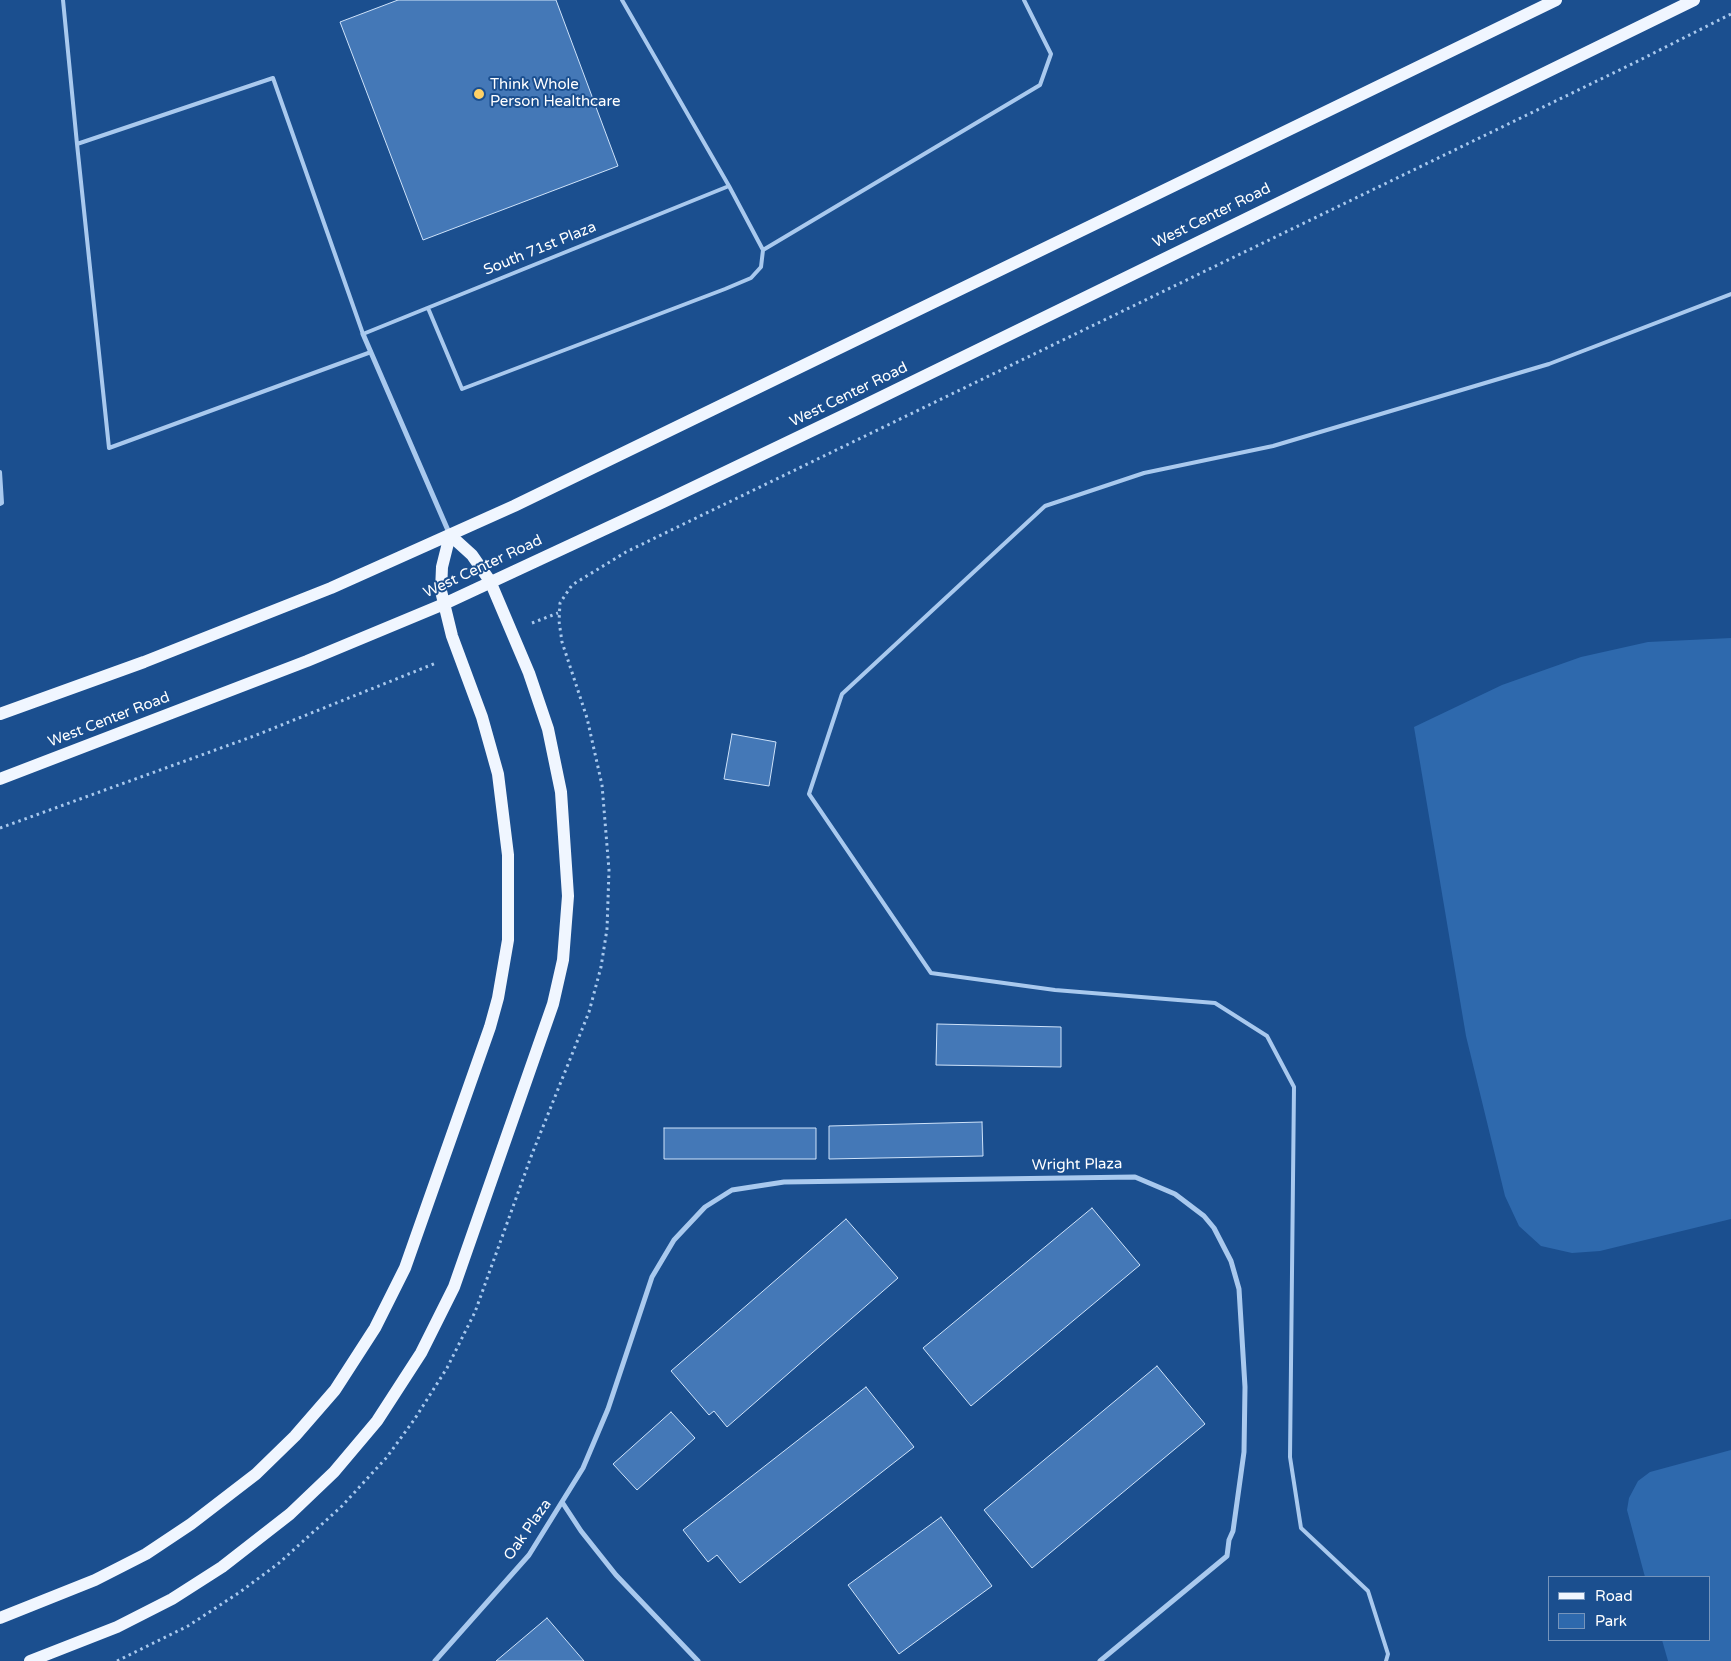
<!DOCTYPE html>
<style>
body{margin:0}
#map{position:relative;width:1731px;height:1661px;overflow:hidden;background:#1b4f8f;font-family:"Varela Round",sans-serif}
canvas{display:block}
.legend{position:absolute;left:1548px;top:1576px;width:162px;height:65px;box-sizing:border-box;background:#1b4f8f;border:1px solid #7695bc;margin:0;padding:6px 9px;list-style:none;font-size:15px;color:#fff}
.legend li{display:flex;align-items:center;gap:10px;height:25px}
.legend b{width:25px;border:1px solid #7695bc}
</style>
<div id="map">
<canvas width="1731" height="1661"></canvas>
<ul class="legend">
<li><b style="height:6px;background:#f0f6ff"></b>Road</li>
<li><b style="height:14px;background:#2e69ad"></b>Park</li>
</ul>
</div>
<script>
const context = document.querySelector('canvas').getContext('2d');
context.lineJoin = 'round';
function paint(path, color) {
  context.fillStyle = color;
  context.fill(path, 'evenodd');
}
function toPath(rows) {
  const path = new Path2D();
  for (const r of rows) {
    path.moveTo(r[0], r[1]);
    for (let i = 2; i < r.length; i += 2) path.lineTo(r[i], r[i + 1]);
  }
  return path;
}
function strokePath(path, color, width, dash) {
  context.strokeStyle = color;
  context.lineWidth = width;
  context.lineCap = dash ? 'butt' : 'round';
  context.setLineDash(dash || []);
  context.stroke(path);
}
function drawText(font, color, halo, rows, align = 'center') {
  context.font = font + ' "Varela Round",sans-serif';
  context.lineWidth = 4;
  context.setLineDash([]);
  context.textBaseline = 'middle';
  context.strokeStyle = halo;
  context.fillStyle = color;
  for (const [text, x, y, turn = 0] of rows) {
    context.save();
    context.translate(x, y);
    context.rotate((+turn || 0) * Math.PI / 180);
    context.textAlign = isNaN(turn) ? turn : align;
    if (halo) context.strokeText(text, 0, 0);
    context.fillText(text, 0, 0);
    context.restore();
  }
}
paint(toPath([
 [1731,638,1731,1219,1600,1251,1572,1253,1541,1246,1519,1226,1505,1196,1466,1036,1414,727,1502,685,1581,657,1648,642],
 [1731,1450,1731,1661,1668,1661,1662,1640,1710,1640,1710,1577,1645,1577,1627,1510,1629,1498,1638,1481,1650,1472]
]), '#2e69ad');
const building = toPath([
 [398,0,556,0,618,166,423,240,340,22,398,0],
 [732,734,776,742,769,786,724,779,732,734],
 [937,1024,1061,1027,1061,1067,936,1065,937,1024],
 [982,1122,983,1156,829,1159,829,1126,982,1122],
 [664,1128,816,1128,816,1159,664,1159,664,1128],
 [1092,1208,1140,1265,971,1406,923,1348,1092,1208],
 [846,1219,898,1278,727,1427,714,1411,709,1415,671,1371,846,1219],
 [1157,1366,1205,1424,1032,1568,984,1510,1157,1366],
 [866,1387,914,1447,740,1583,717,1555,708,1562,683,1530,866,1387],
 [671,1412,695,1438,637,1490,613,1464,671,1412],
 [941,1517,992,1586,899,1654,848,1585,941,1517],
 [547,1618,584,1661,496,1661,547,1618]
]);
paint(building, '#4478b7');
strokePath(building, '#cfe3fa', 1);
strokePath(toPath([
 [532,623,558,613],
 [0,828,254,736,436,663],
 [117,1661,188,1626,240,1592,279,1563,342,1506,387,1457,414,1420,447,1368,475,1312,532,1154,589,1012,601,967,607,929,609,870,602,785,587,718,562,642,559,621,560,603,572,585,626,552,1634,63,1731,14]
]), '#a9c9ee', 3, [2.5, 4]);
strokePath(toPath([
 [63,0,77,144],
 [763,250,1040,85,1051,54,1024,0],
 [428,308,462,389,725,289,751,278,761,267,763,250,729,186],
 [371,352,109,448,77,144,273,78,363,334,729,186,622,0],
 [0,472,2,503,0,504],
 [1386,1661,1388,1654,1368,1591,1301,1528,1290,1457,1294,1087,1267,1036,1215,1003,1055,990,931,973,809,794,842,694,1045,506,1144,473,1273,446,1549,364,1731,294]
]), '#a9c9ee', 4);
strokePath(toPath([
 [363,334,450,535],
 [562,1502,581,1531,616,1575,698,1661],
 [435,1661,529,1555,583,1468,608,1409,652,1277,674,1240,705,1207,732,1190,784,1182,1135,1177,1175,1194,1204,1216,1214,1228,1231,1261,1239,1289,1245,1387,1244,1452,1233,1531,1229,1540,1227,1556,1100,1661]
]), '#a9c9ee', 5);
strokePath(toPath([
 [0,714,144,662,331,588,514,506,1556,0],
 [0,779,307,661,444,604,663,502,855,410,1694,0],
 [0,1618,95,1580,146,1554,191,1524,256,1474,295,1436,335,1390,375,1328,405,1268,490,1027,498,998,508,940,508,855,498,774,482,717,452,636,441,591,442,567,450,535],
 [30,1661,117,1627,172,1599,222,1567,290,1514,334,1472,377,1421,421,1353,454,1287,553,1004,563,960,568,896,561,792,548,729,529,673,490,581,472,555,450,535]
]), '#f0f6ff', 12);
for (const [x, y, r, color] of [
 [479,94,6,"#ffd166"]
]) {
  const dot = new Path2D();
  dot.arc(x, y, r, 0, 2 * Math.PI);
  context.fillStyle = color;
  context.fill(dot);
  strokePath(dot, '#1b4f8f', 2);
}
drawText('15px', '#fff', '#1b4f8f', [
 ["Think Whole",490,85],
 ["Person Healthcare",490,102]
], 'left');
drawText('15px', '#fff', '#1b4f8f', [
 ["West Center Road",1212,216,-26],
 ["South 71st Plaza",540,249,-22],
 ["West Center Road",849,395,-26],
 ["West Center Road",483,567,-25],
 ["West Center Road",109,720,-21],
 ["Wright Plaza",1077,1165,-1],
 ["Oak Plaza",528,1530,-55]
]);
</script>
